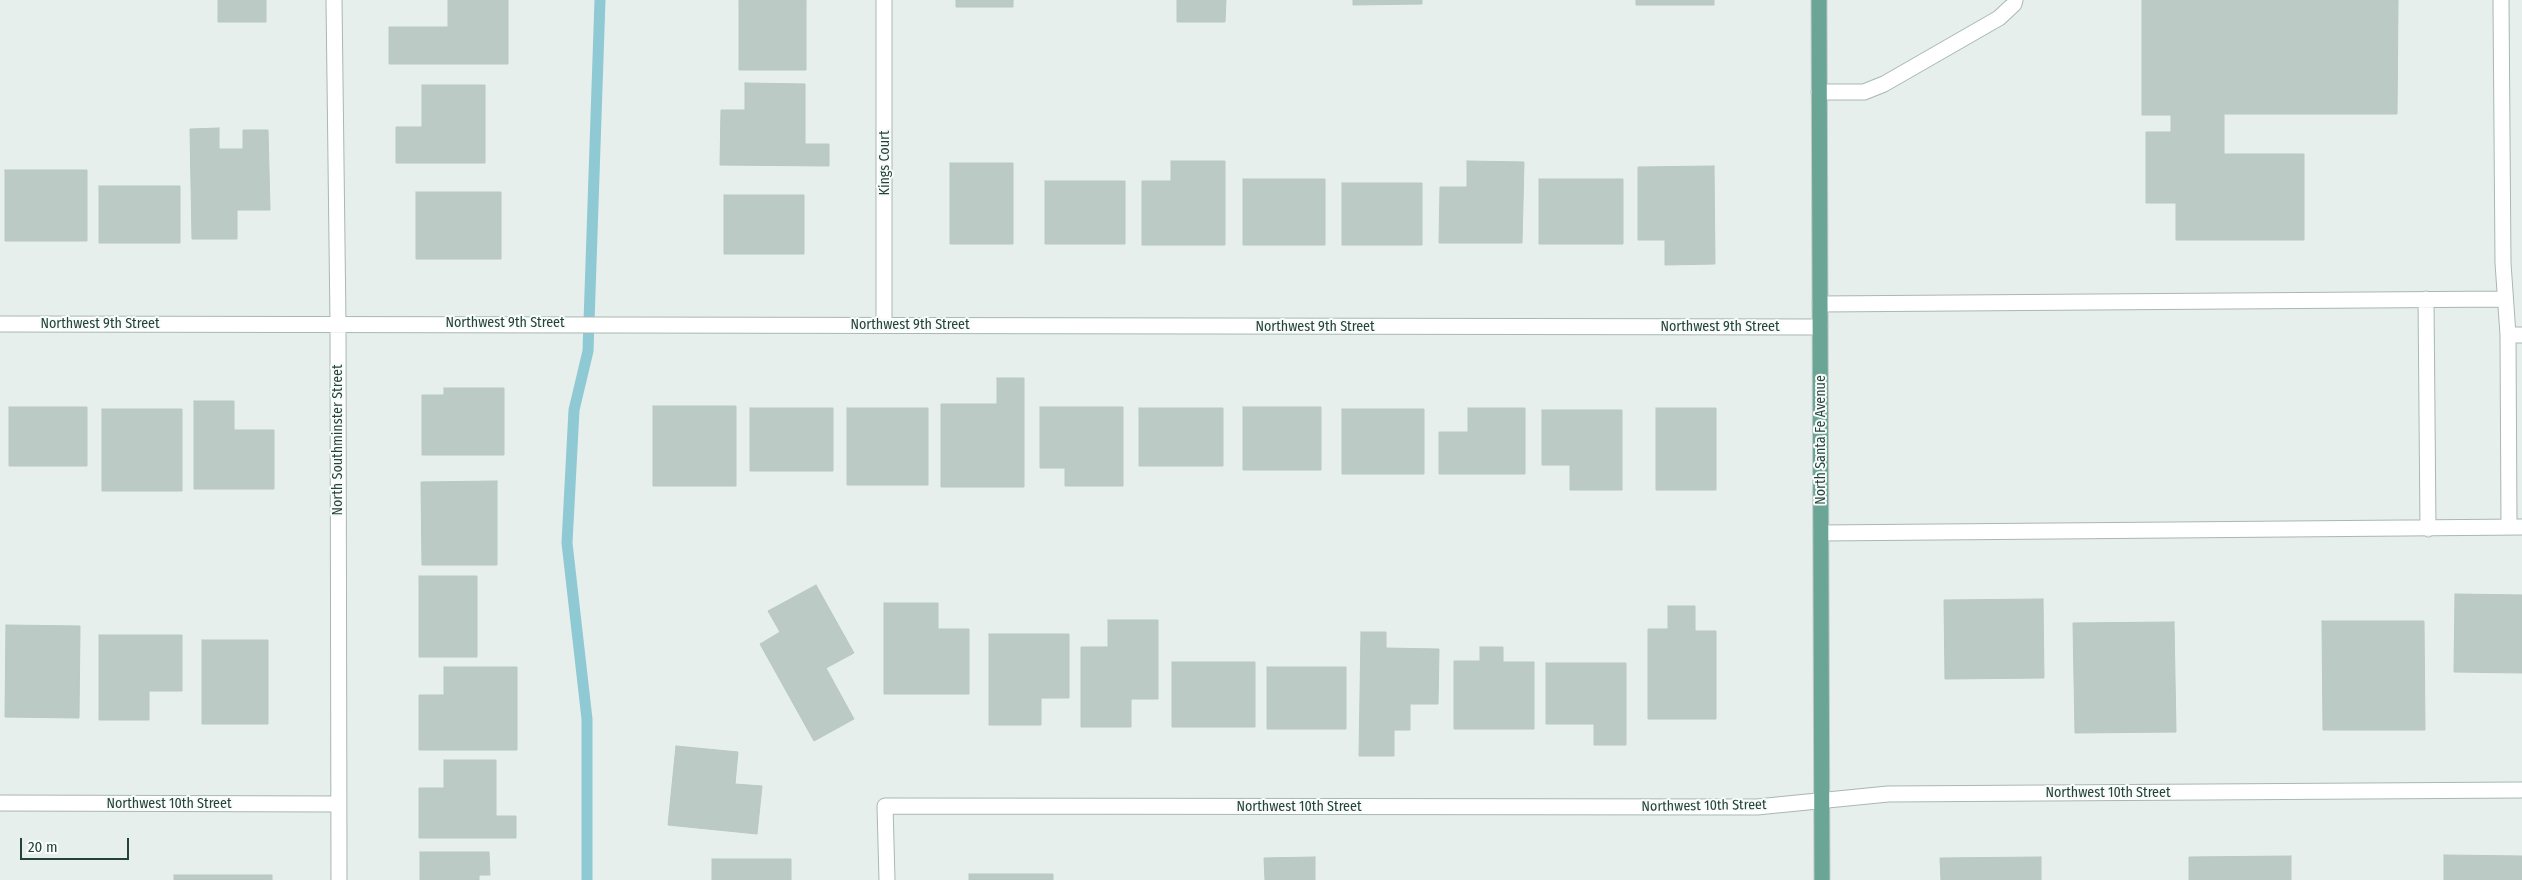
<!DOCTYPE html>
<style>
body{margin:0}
#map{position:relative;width:2522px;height:880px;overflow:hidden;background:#e6efeb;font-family:"Fira Sans Condensed",sans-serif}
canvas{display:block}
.scale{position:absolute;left:20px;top:838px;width:109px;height:22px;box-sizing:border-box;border:2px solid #24423a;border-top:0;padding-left:6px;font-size:15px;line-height:18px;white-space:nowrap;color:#24423a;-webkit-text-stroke:4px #f7fbf9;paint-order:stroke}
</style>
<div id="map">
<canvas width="2522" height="880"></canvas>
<div class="scale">20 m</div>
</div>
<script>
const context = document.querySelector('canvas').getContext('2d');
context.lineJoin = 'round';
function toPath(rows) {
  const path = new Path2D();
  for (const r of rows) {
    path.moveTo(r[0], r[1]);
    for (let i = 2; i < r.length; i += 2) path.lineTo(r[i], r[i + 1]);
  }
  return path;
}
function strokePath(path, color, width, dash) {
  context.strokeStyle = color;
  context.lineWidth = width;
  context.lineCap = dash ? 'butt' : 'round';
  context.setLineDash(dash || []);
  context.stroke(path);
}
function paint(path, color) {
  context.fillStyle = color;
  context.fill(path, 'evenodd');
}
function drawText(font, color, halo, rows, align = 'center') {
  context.font = font + ' "Fira Sans Condensed",sans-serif';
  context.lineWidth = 4;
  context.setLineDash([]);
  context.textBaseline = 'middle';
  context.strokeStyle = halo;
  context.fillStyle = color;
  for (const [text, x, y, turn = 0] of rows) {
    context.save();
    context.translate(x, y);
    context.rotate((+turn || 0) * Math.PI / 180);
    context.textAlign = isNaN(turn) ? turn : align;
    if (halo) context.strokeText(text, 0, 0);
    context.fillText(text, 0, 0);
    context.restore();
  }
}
strokePath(toPath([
 [587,880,587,719,567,543,574,410,588,351,600,0]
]), '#8ec9d4', 11);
const building = toPath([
 [218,0,266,0,266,22,218,22,218,0],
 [448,0,508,0,508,64,389,64,389,27,448,27,448,0],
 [739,0,806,0,806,70,739,70,739,0],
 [956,0,1013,0,1013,7,956,7,956,0],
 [1177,0,1226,0,1225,22,1177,22,1177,0],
 [1353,0,1422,0,1422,4,1353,5,1353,0],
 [1636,0,1714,0,1714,5,1636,5,1636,0],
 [2142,0,2398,0,2397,114,2224,114,2224,154,2304,154,2304,240,2176,240,2176,203,2146,203,2146,132,2171,132,2171,115,2142,115,2142,0],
 [745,83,805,84,805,144,829,144,829,166,720,165,721,110,745,110,745,83],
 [422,85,485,85,485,163,396,163,396,127,422,127,422,85],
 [219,128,219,149,243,149,243,130,268,130,270,210,237,210,237,239,192,239,190,129,219,128],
 [1171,161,1225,161,1225,245,1142,245,1142,181,1171,181,1171,161],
 [1467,161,1524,162,1522,243,1439,243,1440,187,1467,187,1467,161],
 [950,163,1013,163,1013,244,950,244,950,163],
 [1714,166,1715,264,1665,265,1665,240,1638,240,1638,167,1714,166],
 [5,170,87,170,87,241,5,241,5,170],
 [1243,179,1325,179,1325,245,1243,245,1243,179],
 [1539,179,1623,179,1623,244,1539,244,1539,179],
 [1045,181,1125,181,1125,244,1045,244,1045,181],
 [1342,183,1422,183,1422,245,1342,245,1342,183],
 [99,186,180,186,180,243,99,243,99,186],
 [416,192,501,192,501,259,416,259,416,192],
 [724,195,804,195,804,254,724,254,724,195],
 [997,378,1024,378,1024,487,941,487,941,404,997,404,997,378],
 [444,388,504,388,504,455,422,455,422,395,444,395,444,388],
 [194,401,234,401,234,430,274,430,274,489,194,489,194,401],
 [653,406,736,406,736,486,653,486,653,406],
 [9,407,87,407,87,466,9,466,9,407],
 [1040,407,1123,407,1123,486,1065,486,1065,468,1040,468,1040,407],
 [1243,407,1321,407,1321,470,1243,470,1243,407],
 [750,408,833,408,833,471,750,471,750,408],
 [847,408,928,408,928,485,847,485,847,408],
 [1139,408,1223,408,1223,466,1139,466,1139,408],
 [1468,408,1525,408,1525,474,1439,474,1439,432,1468,432,1468,408],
 [1656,408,1716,408,1716,490,1656,490,1656,408],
 [102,409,182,409,182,491,102,491,102,409],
 [1342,409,1424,409,1424,474,1342,474,1342,409],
 [1542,410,1622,410,1622,490,1570,490,1570,465,1542,465,1542,410],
 [497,481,497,565,422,565,421,482,497,481],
 [419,576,477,576,477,657,419,657,419,576],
 [816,585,854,653,826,668,854,719,814,741,760,644,780,632,768,611,816,585],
 [2455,594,2522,595,2522,673,2454,672,2455,594],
 [2043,599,2044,678,1945,679,1944,600,2043,599],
 [884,603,938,603,938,629,969,629,969,694,884,694,884,603],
 [1668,606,1695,606,1695,631,1716,631,1716,719,1648,719,1648,629,1668,629,1668,606],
 [1108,620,1158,620,1158,699,1131,699,1131,727,1081,727,1081,647,1108,647,1108,620],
 [2322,621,2424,621,2425,730,2323,730,2322,621],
 [2174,622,2176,732,2075,733,2073,623,2174,622],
 [6,625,80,626,79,718,5,717,6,625],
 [1361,632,1386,632,1386,648,1439,649,1438,704,1410,704,1410,730,1394,730,1394,756,1359,756,1361,632],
 [989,634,1069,634,1069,698,1041,698,1041,725,989,725,989,634],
 [99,635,182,635,182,691,149,691,149,720,99,720,99,635],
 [202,640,268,640,268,724,202,724,202,640],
 [1480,647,1503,647,1503,662,1534,662,1534,729,1454,729,1454,661,1480,661,1480,647],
 [1172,662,1255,662,1255,727,1172,727,1172,662],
 [1546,663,1626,663,1626,745,1594,745,1594,724,1546,724,1546,663],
 [444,667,517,667,517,750,419,750,419,695,444,695,444,667],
 [1267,667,1346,667,1346,729,1267,729,1267,667],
 [676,746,738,752,735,784,762,786,757,834,668,825,676,746],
 [444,760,496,760,496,816,516,816,516,838,419,838,419,788,444,788,444,760],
 [420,852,489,852,490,875,479,875,479,880,420,880,420,852],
 [2444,855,2522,856,2522,880,2444,880,2444,855],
 [2291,856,2291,880,2189,880,2189,857,2291,856],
 [1315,857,1315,880,1265,880,1264,858,1315,857],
 [2041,857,2041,880,1941,880,1940,858,2041,857],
 [712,859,791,859,791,880,712,880,712,859],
 [969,874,1053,874,1053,880,969,880,969,874],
 [174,875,272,875,272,880,174,880,174,875]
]);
paint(building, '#bbcac4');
strokePath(building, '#b8c9c2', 1);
const minor = toPath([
 [334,0,338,323,339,880],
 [884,0,884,325],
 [2501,0,2503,263,2508,335],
 [1819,92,1864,92,1884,84,1999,18,2014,4,2015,0],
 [2426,299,2428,529],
 [1820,304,2505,299],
 [0,324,1820,327],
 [2509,527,2508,335,2522,335],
 [1821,533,2522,527],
 [0,803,338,804],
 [887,880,885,806,1757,807,1888,794,2522,790]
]);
const major = toPath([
 [1819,0,1822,880]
]);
strokePath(minor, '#a8b8b2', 17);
strokePath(major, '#c2cac8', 17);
strokePath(minor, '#fff', 15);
strokePath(major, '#6aa596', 15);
drawText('14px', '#24423a', '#f7fbf9', [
 ["Kings Court",885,163,-90],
 ["Northwest 9th Street",505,323],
 ["Northwest 9th Street",100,324],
 ["Northwest 9th Street",910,325],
 ["Northwest 9th Street",1315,327],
 ["Northwest 9th Street",1720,327],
 ["North Southminster Street",338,440,-90],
 ["North Santa Fe Avenue",1821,440,-90],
 ["Northwest 10th Street",2108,793],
 ["Northwest 10th Street",169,804],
 ["Northwest 10th Street",1704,806,-1],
 ["Northwest 10th Street",1299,807]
]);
</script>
